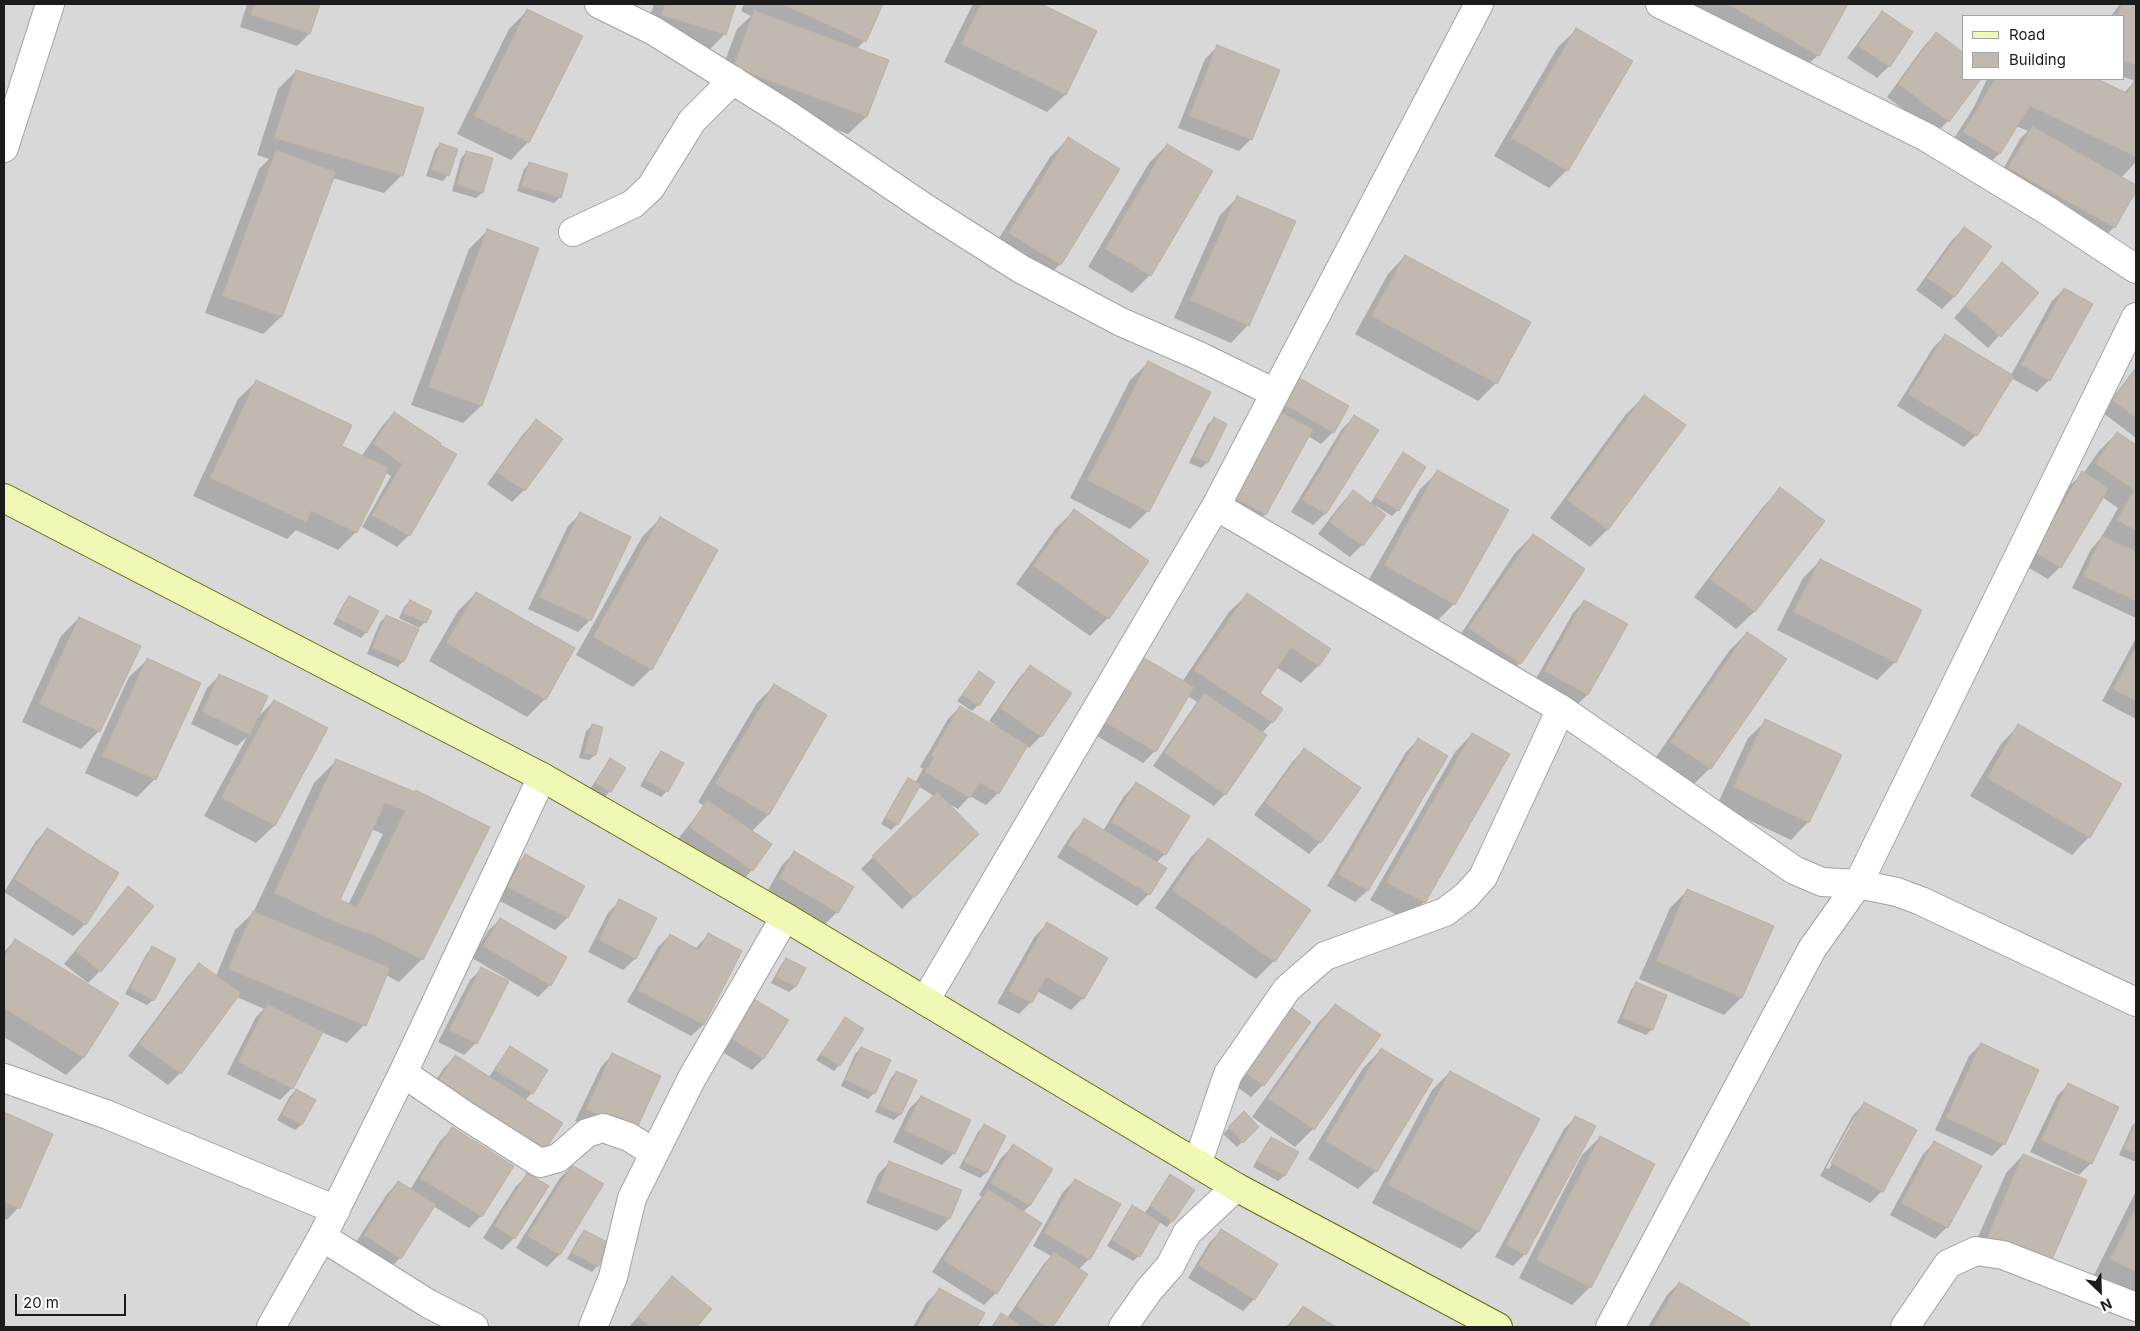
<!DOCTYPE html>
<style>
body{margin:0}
#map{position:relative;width:2140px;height:1331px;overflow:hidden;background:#ece9e0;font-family:Inter,sans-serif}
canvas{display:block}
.frame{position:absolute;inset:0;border:5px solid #1b1b1b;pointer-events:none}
.legend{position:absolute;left:1962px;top:15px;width:162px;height:65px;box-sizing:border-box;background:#fff;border:1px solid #a4a4a4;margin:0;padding:6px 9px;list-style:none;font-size:15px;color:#1b1b1b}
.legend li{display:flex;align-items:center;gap:10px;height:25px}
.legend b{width:25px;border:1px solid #a4a4a4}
.north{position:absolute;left:2075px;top:1266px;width:50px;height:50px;-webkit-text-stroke:4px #fff;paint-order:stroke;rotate:156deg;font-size:14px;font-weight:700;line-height:20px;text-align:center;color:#1b1b1b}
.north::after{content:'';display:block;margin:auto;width:18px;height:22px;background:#1b1b1b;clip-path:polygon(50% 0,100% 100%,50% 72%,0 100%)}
.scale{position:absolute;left:15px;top:1294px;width:111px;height:22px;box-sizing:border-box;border:2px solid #1b1b1b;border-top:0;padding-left:6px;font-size:15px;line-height:18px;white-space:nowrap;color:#1b1b1b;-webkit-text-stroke:4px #fff;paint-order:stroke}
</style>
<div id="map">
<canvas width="2140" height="1331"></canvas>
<div class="frame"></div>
<ul class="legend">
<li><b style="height:6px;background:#f1f7b4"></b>Road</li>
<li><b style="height:14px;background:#c1b8b0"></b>Building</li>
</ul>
<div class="north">N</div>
<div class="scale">20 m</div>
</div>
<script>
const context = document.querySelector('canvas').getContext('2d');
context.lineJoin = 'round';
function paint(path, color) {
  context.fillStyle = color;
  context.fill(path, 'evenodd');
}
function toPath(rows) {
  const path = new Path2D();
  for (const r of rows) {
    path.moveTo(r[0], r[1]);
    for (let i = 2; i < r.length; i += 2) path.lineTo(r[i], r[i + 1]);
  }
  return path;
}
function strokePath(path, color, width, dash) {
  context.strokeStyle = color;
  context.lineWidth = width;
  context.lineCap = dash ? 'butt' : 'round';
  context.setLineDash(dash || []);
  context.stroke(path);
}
paint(toPath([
 [4,4,2136,4,2136,1327,4,1327],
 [1964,16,2124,16,2124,79,1964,79]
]), '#d9d8d8');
paint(toPath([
 [247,4,319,4,309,34,297,46,240,27],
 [654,4,734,4,725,34,707,52,644,33],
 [744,4,881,4,864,41,857,49,866,117,848,134,716,85,737,29,751,16,741,11],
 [973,4,1038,4,1096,32,1065,95,1047,112,944,62],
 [1678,4,1847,4,1818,55,1800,72],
 [2120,4,2136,4,2136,162,2121,178,2136,187,2136,189,2114,227,2102,239,1997,180,2020,139,2028,131,2016,126,1999,154,1981,171,1946,151,1974,107,1987,79,2095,79,2124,93,2135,81,2124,77,2124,16,2111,16],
 [527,11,528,142,511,160,457,134,509,29],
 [1883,13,1889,66,1877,78,1847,58,1871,25],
 [1576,30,1567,170,1549,188,1494,156,1558,47],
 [1936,34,1964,79,1980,79,1948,121,1936,133,1887,97,1924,46],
 [1217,47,1251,139,1239,151,1178,128,1205,59],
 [296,71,402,175,384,193,333,178,281,317,263,334,205,313,259,169,269,159,257,155,278,89],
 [1068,139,1060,264,1043,282,991,251,1050,157],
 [440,144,448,175,443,181,426,176,435,150],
 [1167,145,1150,275,1132,293,1088,267,1149,163],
 [467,152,482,193,476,198,452,191,461,158],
 [529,164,560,197,554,203,517,191,524,169],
 [1238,197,1248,325,1231,343,1174,318,1220,215],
 [1964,229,1990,246,1954,297,1942,309,1916,290,1952,240],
 [487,231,538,249,481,406,463,423,411,405,469,249],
 [1405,256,1496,383,1478,401,1355,334,1388,274],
 [1990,276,2037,293,1988,348,1954,318],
 [2064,289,2049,380,2037,392,2011,378,1976,435,1964,447,1897,406,1933,348,1945,336,2011,375,2052,301],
 [1148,363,1148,511,1130,529,1070,498,1130,380],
 [2136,367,2136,438,2102,412],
 [256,382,340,447,361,457,383,425,394,413,439,443,409,535,397,547,362,527,391,476,385,472,356,532,338,550,296,530,287,539,193,496,238,399],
 [1284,390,1333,432,1321,444,1308,436,1265,514,1253,526,1218,507],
 [1644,397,1684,425,1607,530,1590,547,1550,518,1626,414],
 [1354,417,1377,430,1325,514,1313,525,1291,512,1342,429],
 [1214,419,1226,425,1207,463,1201,468,1189,463,1208,424],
 [536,421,561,439,524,490,512,502,487,484,524,433],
 [2117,433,2136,447,2136,618,2072,588,2091,549,2101,538,2118,508,2102,497,2060,567,2048,579,2022,564,2070,485,2083,474,2099,451],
 [1404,454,1398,510,1392,516,1376,506,1375,508,1385,515,1362,545,1350,557,1318,534,1341,504,1353,492,1370,504,1398,460],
 [1438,472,1454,604,1436,622,1367,583,1420,489],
 [1780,489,1823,521,1754,612,1736,629,1694,597,1763,507],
 [1074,511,1108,618,1090,636,1016,584,1056,528],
 [580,514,629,537,590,620,578,632,528,609,568,526],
 [660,519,651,669,633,687,576,655,642,537],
 [1533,535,1520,663,1502,681,1452,647,1515,553],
 [1820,561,1895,662,1877,680,1777,630,1803,578],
 [476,593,545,699,527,717,429,661,458,611],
 [1247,595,1319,665,1301,683,1276,667,1258,693,1272,722,1262,733,1225,794,1214,806,1153,766,1197,702,1188,696,1155,751,1143,763,1090,732,1128,669,1182,682,1229,612],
 [349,597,366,632,361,638,333,624,344,603],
 [410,601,425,622,419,628,399,618,404,607],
 [1584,601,1626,625,1587,695,1575,707,1533,684,1573,613],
 [386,617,403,661,398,667,367,654,380,622],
 [79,618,99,731,81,749,22,722,61,636],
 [1747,633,1785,659,1710,768,1692,786,1654,760,1729,651],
 [2136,638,2136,719,2102,701],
 [147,660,155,779,137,797,85,773,129,677],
 [1030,666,1041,736,1029,748,1026,746,998,793,986,805,970,796,958,809,949,804,977,834,902,909,861,869,934,796,918,786,897,824,891,830,881,824,903,785,909,779,915,783,923,769,920,767,948,719,960,707,997,729,998,727,989,721,1019,678],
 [979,673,978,705,972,711,957,701],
 [219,676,256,719,274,701,326,729,274,826,256,843,204,816,247,737,237,746,191,724,207,688],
 [774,686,826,715,768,815,751,832,752,870,741,882,678,839,704,806,698,802,757,703],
 [1766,721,1808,822,1791,840,1717,805,1748,738],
 [592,726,595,755,589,760,579,758,586,731],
 [2018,726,2089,837,2072,855,1970,796,2001,744],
 [1472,734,1508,755,1424,902,1406,920,1370,900,1455,752],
 [1418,740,1367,891,1355,902,1327,886,1406,752],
 [1305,749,1320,842,1309,854,1254,815,1293,761],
 [661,752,667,791,661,797,640,786,656,758],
 [337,760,415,794,422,959,399,982,386,975,364,1025,347,1043,321,1032,292,1088,280,1100,227,1074,256,1017,264,1009,237,997,180,1073,168,1085,128,1056,188,976,200,964,216,976,235,930,253,913,314,783],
 [371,829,383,834,348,905,338,901],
 [610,760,610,791,605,797,590,789],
 [1136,784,1165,854,1156,863,1149,894,1137,906,1057,857,1073,832,1085,820,1103,831,1124,796],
 [48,829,85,924,73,936,4,892,36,841],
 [1209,839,1309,910,1274,961,1256,979,1155,908,1191,857],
 [794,853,837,912,825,924,768,890,782,865],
 [525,856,584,887,567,918,555,930,496,899,513,868],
 [128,887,100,971,88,983,64,964],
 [1687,891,1741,998,1724,1015,1639,979,1670,908],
 [620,901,655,918,635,959,623,970,588,952,608,913],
 [500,919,550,985,538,997,472,958,488,931],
 [1047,924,1083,998,1071,1010,1037,991,1031,1002,1019,1014,997,1003,1035,936],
 [670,935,695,949,708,935,740,952,703,1025,691,1036,627,1002,658,947],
 [15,940,83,1058,66,1075,4,1037,4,952],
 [153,948,153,1000,147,1005,125,994,147,953],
 [786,959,805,969,795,987,789,992,771,983,781,965],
 [482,969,508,982,476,1043,464,1055,438,1042,470,980],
 [1636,984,1652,1029,1646,1035,1617,1023,1631,990],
 [1335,1005,1313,1129,1295,1147,1252,1117,1318,1023],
 [738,1009,763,1059,752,1070,714,1047],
 [845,1019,839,1065,834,1071,816,1060],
 [1309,1022,1263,1085,1251,1097,1231,1083],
 [1981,1044,2004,1144,1992,1156,1935,1130,1969,1056],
 [510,1047,532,1093,525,1100,423,1099,444,1068,456,1056,489,1077],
 [861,1048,874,1093,868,1099,841,1086,855,1054],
 [1381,1050,1376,1171,1358,1189,1308,1159,1363,1068],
 [612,1055,622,1143,575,1121,601,1067],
 [896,1072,915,1080,900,1115,894,1120,875,1112,891,1078],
 [1450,1072,1478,1232,1461,1249,1372,1203,1432,1090],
 [2068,1085,2091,1163,2079,1175,2030,1152,2057,1096],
 [296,1091,314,1100,301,1125,295,1130,277,1120,290,1096],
 [921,1097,969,1121,954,1153,942,1165,893,1142,909,1109],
 [1864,1104,1882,1191,1870,1203,1820,1176,1853,1115],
 [1855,1116,1858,1116,1829,1169,1826,1168],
 [4,1113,51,1134,18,1208,7,1220,4,1219],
 [1244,1113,1258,1127,1237,1147,1223,1134],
 [1576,1117,1525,1254,1513,1266,1495,1257,1564,1129],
 [2136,1122,2136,1162,2119,1155,2132,1126],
 [984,1126,1004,1136,986,1173,980,1178,959,1168,978,1132],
 [452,1129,481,1216,469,1228,433,1206,400,1258,388,1270,353,1247,387,1194,398,1182,410,1190,440,1141],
 [1600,1137,1590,1287,1572,1305,1519,1278,1582,1155],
 [1271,1138,1297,1153,1284,1176,1278,1181,1253,1167,1266,1144],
 [1935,1142,1947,1227,1935,1239,1890,1215,1923,1154],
 [1013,1146,1051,1169,1029,1206,1023,1212,996,1293,984,1305,932,1272,977,1202,982,1197,979,1195,1001,1158],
 [2023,1155,2049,1264,2032,1281,1970,1255,2006,1173],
 [890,1162,949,1219,937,1231,866,1203,878,1174],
 [572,1166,602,1184,559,1255,547,1267,516,1248,560,1178],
 [528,1175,514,1238,502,1250,483,1238,516,1186],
 [1171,1175,1172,1221,1167,1227,1159,1222,1139,1256,1133,1261,1107,1246,1127,1213,1132,1207,1144,1214],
 [1075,1180,1119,1205,1089,1259,1079,1269,1087,1274,1051,1327,991,1327,1001,1314,1007,1318,1043,1265,1051,1256,1033,1246,1063,1192],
 [2136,1191,2136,1298,2093,1277],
 [584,1231,597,1266,592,1272,567,1259,579,1237],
 [1221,1231,1254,1299,1243,1311,1188,1278,1209,1243],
 [672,1278,710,1309,696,1327,629,1327],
 [1679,1283,1748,1324,1746,1327,1648,1327,1667,1295],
 [939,1290,983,1314,976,1327,913,1327,927,1302],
 [1303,1307,1334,1327,1286,1327]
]), '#0003');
const building = toPath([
 [254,4,320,4,310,34,251,15,254,4],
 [665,4,736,4,726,35,661,15,665,4],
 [781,4,883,4,866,42,781,4],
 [981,4,1041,4,1097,31,1066,95,961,44,981,4],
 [1727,4,1848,4,1819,56,1727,4],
 [2122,4,2136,4,2136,65,2124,61,2124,16,2117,16,2122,4],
 [527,9,583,36,529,143,474,116,527,9],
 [754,10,889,60,867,117,733,67,754,10],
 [1882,11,1913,32,1890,67,1858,46,1882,11],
 [1576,28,1633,61,1568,171,1511,138,1576,28],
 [1936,32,1964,53,1964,79,1981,79,1949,122,1898,84,1936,32],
 [1217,45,1280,70,1252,140,1189,116,1217,45],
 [296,70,424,108,403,176,274,138,296,70],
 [1995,79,2097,79,2127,93,2135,79,2136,157,2030,106,2000,154,1963,132,1995,79],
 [2032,126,2136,185,2136,191,2115,228,2008,168,2032,126],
 [1068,137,1120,169,1061,265,1008,233,1068,137],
 [440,143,458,149,449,176,431,170,440,143],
 [1167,144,1213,171,1151,276,1105,249,1167,144],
 [276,150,336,172,282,317,222,296,276,150],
 [466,151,493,158,483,193,457,185,466,151],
 [529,162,568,174,561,198,521,186,529,162],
 [1237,196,1296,221,1249,326,1190,300,1237,196],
 [1964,227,1992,246,1955,297,1927,278,1964,227],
 [487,229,539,248,482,406,428,387,487,229],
 [1405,255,1531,322,1497,384,1371,316,1405,255],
 [2002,262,2039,293,2001,337,1965,306,2002,262],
 [2064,288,2093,304,2050,381,2021,365,2064,288],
 [1945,334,2014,376,1977,436,1908,394,1945,334],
 [1148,361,1211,392,1149,512,1087,480,1148,361],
 [2136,369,2136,418,2112,400,2136,369],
 [1296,376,1349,406,1334,433,1281,403,1296,376],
 [256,380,352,425,342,446,389,468,357,533,311,511,306,522,210,478,256,380],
 [1644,395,1686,425,1608,530,1567,500,1644,395],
 [1276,410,1313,429,1266,515,1229,495,1276,410],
 [394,412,441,443,440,445,457,454,410,536,372,515,402,464,373,444,394,412],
 [1354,415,1379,430,1326,514,1302,500,1354,415],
 [1214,417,1227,424,1208,463,1194,457,1214,417],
 [536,419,563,439,525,491,497,472,536,419],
 [2117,432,2136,445,2136,531,2117,520,2134,490,2095,463,2117,432],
 [1403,452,1426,467,1399,511,1375,497,1403,452],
 [1437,470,1509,510,1455,605,1384,565,1437,470],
 [2082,471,2109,488,2061,568,2033,552,2082,471],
 [1780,487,1825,521,1755,612,1710,579,1780,487],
 [1353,490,1386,515,1363,546,1329,522,1353,490],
 [1074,509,1149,561,1109,619,1033,566,1074,509],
 [580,512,631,537,591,621,539,597,580,512],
 [660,517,718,550,652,670,593,637,660,517],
 [1533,534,1585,569,1521,664,1468,628,1533,534],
 [2102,536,2136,551,2136,601,2083,576,2102,536],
 [1820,559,1922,610,1896,663,1793,612,1820,559],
 [476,592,575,648,546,700,446,643,476,592],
 [1247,593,1331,649,1319,666,1291,648,1260,693,1283,709,1273,723,1194,670,1247,593],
 [349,596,379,611,367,633,337,618,349,596],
 [410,600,432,611,426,623,403,613,410,600],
 [1584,600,1628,624,1588,695,1544,671,1584,600],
 [386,615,419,629,404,662,372,648,386,615],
 [79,617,141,646,100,732,39,704,79,617],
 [1747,632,1787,659,1711,769,1670,742,1747,632],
 [2136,647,2136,701,2113,689,2136,647],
 [1139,655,1194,687,1156,752,1101,720,1139,655],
 [147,658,201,683,156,780,102,756,147,658],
 [1030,665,1072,693,1042,737,1000,708,1030,665],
 [979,671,995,682,979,706,962,695,979,671],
 [219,674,268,696,250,735,202,712,219,674],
 [774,684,827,715,769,815,715,784,774,684],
 [1204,693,1267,735,1226,795,1164,753,1204,693],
 [274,700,328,728,275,826,221,798,274,700],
 [960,706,1028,745,999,794,980,783,970,798,925,772,934,757,931,755,960,706],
 [1765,719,1842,755,1809,823,1733,787,1765,719],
 [592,724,603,727,596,755,584,753,592,724],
 [2018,724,2122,784,2090,838,1987,778,2018,724],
 [1472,733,1510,754,1425,903,1386,882,1472,733],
 [1418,738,1448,756,1368,891,1338,874,1418,738],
 [1304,748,1361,788,1321,843,1265,803,1304,748],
 [661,751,684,763,668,792,645,780,661,751],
 [610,758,626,768,611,792,595,783,610,758],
 [336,759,415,792,416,790,490,827,423,960,367,932,367,934,331,920,274,893,336,759],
 [385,803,405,811,357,907,340,900,385,803],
 [908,778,921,784,898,825,885,818,908,778],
 [1136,782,1190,816,1166,855,1111,822,1136,782],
 [937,792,979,834,914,898,872,856,937,792],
 [707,800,772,844,753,871,689,827,707,800],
 [1084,818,1167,868,1150,895,1068,845,1084,818],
 [47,828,119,873,86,925,14,879,47,828],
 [1208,838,1311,910,1275,962,1172,890,1208,838],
 [794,851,854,887,838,913,779,878,794,851],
 [525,854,585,886,568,918,507,887,525,854],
 [128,886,154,906,101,972,75,951,128,886],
 [1687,889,1774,926,1742,998,1656,961,1687,889],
 [619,899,657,918,636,959,599,940,619,899],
 [253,911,390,968,366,1026,228,969,253,911],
 [500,918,567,957,551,986,483,946,500,918],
 [1047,922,1108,958,1084,999,1046,977,1032,1003,1008,991,1047,922],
 [708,933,742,951,704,1025,637,990,670,934,699,950,708,933],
 [15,939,119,1003,84,1058,4,1008,4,957,15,939],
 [152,946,176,959,154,1001,130,988,152,946],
 [786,958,806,968,796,987,776,977,786,958],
 [199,963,241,993,181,1074,139,1044,199,963],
 [481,967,509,981,477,1044,449,1030,481,967],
 [1636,982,1667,995,1653,1030,1622,1018,1636,982],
 [749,996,789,1020,764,1059,725,1035,749,996],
 [267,1004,323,1032,293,1089,238,1062,267,1004],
 [1335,1004,1381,1035,1314,1130,1268,1098,1335,1004],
 [1289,1006,1311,1022,1264,1086,1242,1071,1289,1006],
 [845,1017,864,1029,840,1066,821,1054,845,1017],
 [1981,1043,2039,1070,2005,1145,1946,1118,1981,1043],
 [510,1046,548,1070,533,1094,494,1070,510,1046],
 [861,1047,891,1060,875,1094,845,1080,861,1047],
 [1381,1048,1433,1080,1377,1172,1325,1141,1381,1048],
 [612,1053,661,1076,635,1132,586,1109,612,1053],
 [455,1055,563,1123,541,1156,434,1087,455,1055],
 [896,1071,917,1080,901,1115,880,1106,896,1071],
 [1450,1071,1540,1119,1479,1232,1388,1185,1450,1071],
 [2068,1083,2119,1107,2092,1164,2041,1140,2068,1083],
 [296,1089,316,1100,302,1125,282,1114,296,1089],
 [921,1096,971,1120,955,1154,904,1130,921,1096],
 [1864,1102,1917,1130,1883,1192,1831,1163,1864,1102],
 [1244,1111,1259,1127,1243,1143,1228,1127,1244,1111],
 [4,1112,53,1134,20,1209,4,1202,4,1112],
 [1575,1116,1596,1126,1526,1255,1506,1245,1575,1116],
 [2136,1121,2136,1154,2124,1149,2136,1121],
 [984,1124,1006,1136,987,1173,964,1162,984,1124],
 [452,1127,514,1166,482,1217,420,1178,452,1127],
 [1600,1136,1655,1164,1591,1288,1536,1260,1600,1136],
 [1271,1137,1299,1152,1285,1176,1257,1161,1271,1137],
 [1934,1141,1982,1166,1948,1228,1901,1203,1934,1141],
 [1013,1144,1053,1169,1030,1206,990,1183,1013,1144],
 [2023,1154,2087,1180,2050,1264,1987,1238,2023,1154],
 [889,1161,962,1190,950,1219,877,1191,889,1161],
 [572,1165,604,1184,560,1255,527,1236,572,1165],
 [527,1173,549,1186,515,1239,494,1226,527,1173],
 [1170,1174,1195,1190,1173,1222,1150,1206,1170,1174],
 [1075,1179,1121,1204,1090,1260,1044,1233,1075,1179],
 [398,1181,436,1204,401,1259,364,1235,398,1181],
 [988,1189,1042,1223,997,1294,943,1260,988,1189],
 [1132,1205,1160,1222,1140,1257,1112,1240,1132,1205],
 [2136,1207,2136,1272,2110,1259,2136,1207],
 [1221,1229,1278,1264,1255,1300,1198,1265,1221,1229],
 [584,1230,611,1244,598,1267,572,1253,584,1230],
 [1054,1252,1088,1274,1053,1327,1047,1327,1017,1307,1054,1252],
 [672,1276,712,1309,697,1327,650,1327,638,1317,672,1276],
 [1679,1282,1750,1324,1748,1327,1653,1327,1679,1282],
 [939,1288,985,1313,977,1327,917,1327,939,1288],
 [1303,1306,1336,1327,1289,1327,1303,1306],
 [1001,1313,1019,1324,1017,1327,992,1327,1001,1313]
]);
paint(building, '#c1b8b0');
strokePath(building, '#beb0a3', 1);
const street = toPath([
 [599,4,654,31,788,115,925,208,1021,269,1121,322,1197,355,1275,393],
 [1660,4,1926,137,2048,211,2136,269],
 [4,148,50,4],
 [573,232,633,204,651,187,692,121,733,80],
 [1216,506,1561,709,1794,870,1822,882,1858,884,1897,892,1921,901,2136,1002],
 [925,1001,1216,506,1479,4],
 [403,1073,466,1116,540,1163,558,1158,587,1133,603,1128,629,1137,654,1153],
 [4,1078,108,1115,336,1210],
 [1198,1162,1228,1074,1287,989,1325,956,1445,912,1466,896,1483,877,1561,709],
 [322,1237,429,1304,474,1327],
 [271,1327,322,1237,403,1073,542,777],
 [593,1327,613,1277,632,1198,692,1078,785,917],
 [1123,1327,1149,1290,1170,1266,1187,1233,1236,1187],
 [1610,1327,1812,949,1858,884,2136,317],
 [1905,1327,1948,1264,1976,1251,2003,1255,2136,1307]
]);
const secondary = toPath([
 [4,498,542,777,785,917,1236,1187,1498,1327]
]);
strokePath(street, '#a2a2a2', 30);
strokePath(secondary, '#5d6d07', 30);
strokePath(street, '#fff', 28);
strokePath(secondary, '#f1f7b4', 28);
</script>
